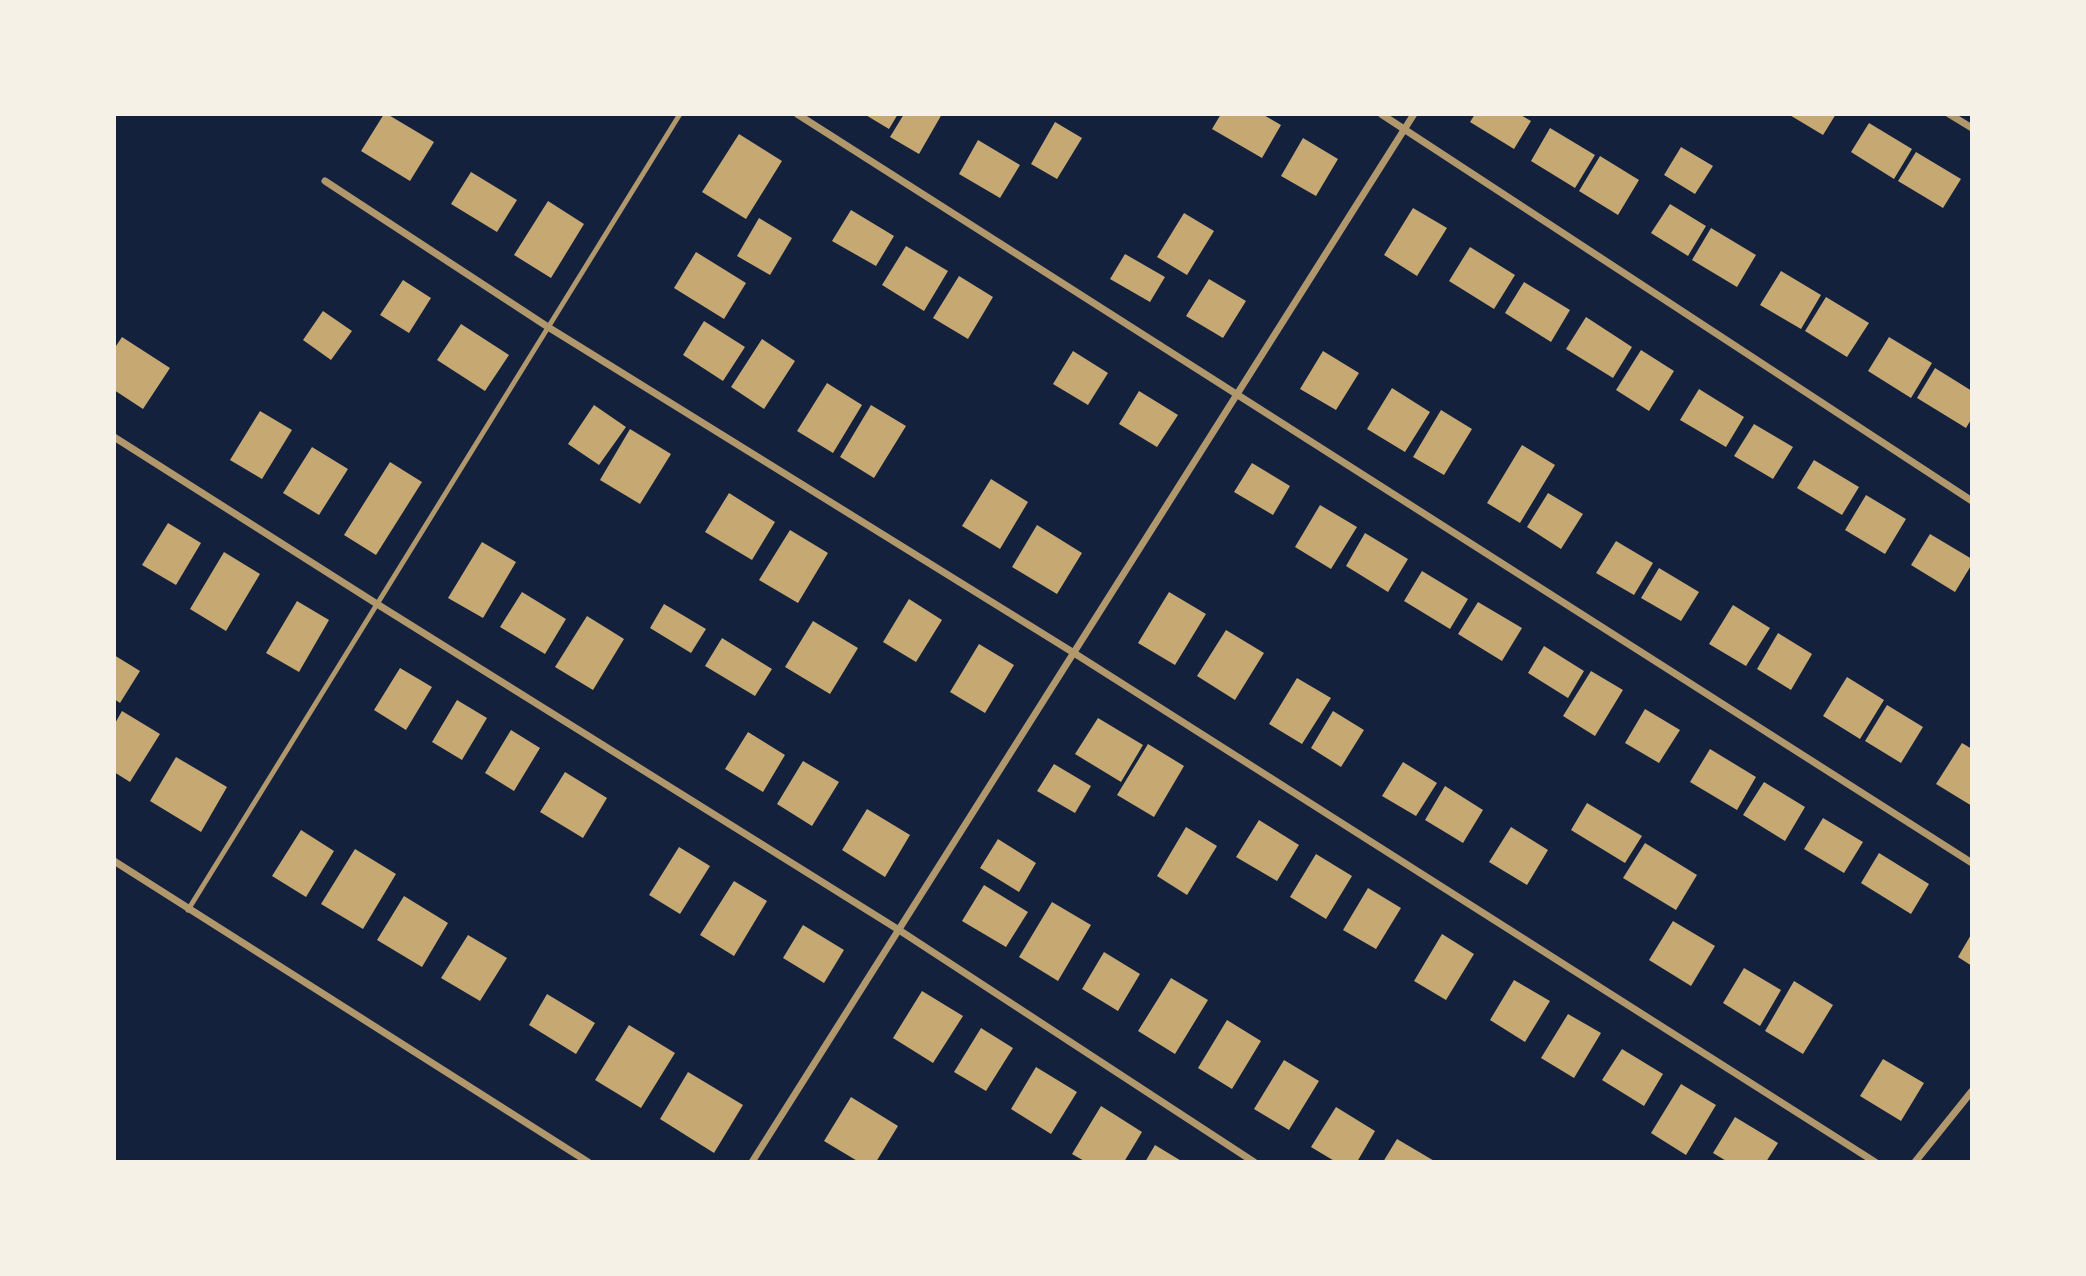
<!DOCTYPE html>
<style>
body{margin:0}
#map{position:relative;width:2086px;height:1276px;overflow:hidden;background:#14213d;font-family:Raleway,sans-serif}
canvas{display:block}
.frame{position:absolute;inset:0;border:116px solid #f6f1e7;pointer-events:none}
</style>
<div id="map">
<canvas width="2086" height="1276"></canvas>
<div class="frame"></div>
</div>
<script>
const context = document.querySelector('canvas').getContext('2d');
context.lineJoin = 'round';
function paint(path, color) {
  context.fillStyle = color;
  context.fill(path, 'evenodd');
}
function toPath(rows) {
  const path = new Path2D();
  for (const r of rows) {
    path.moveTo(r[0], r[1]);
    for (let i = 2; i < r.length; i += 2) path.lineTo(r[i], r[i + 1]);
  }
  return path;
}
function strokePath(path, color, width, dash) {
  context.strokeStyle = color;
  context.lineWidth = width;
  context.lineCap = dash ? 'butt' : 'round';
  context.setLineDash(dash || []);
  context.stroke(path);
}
paint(toPath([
 [384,114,387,114,434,142,410,181,361,151],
 [864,114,898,114,889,129],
 [904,114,942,114,919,154,890,137],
 [1221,114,1262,114,1281,125,1262,158,1212,129],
 [1475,114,1519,114,1531,121,1514,149,1470,122],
 [1788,114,1836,114,1823,135],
 [1055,122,1082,138,1057,179,1031,164],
 [1869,123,1912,149,1894,179,1851,152],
 [1550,128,1595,155,1575,188,1531,161],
 [739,134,782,161,746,219,702,192],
 [1303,138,1338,159,1316,196,1281,176],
 [978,140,1020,165,1000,198,959,174],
 [1681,147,1713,166,1695,194,1664,175],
 [1916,152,1961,179,1943,208,1898,181],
 [1600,156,1639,180,1618,215,1579,191],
 [471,172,517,200,497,232,451,204],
 [548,201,584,224,551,278,514,255],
 [1670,204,1706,226,1688,256,1651,233],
 [1413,208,1447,228,1417,276,1384,255],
 [851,210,894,236,876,266,832,241],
 [1184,213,1214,231,1187,275,1157,257],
 [759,218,792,238,770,275,737,256],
 [1711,228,1756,255,1737,287,1692,260],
 [906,246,948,271,924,311,882,285],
 [1470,247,1515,275,1494,309,1449,281],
 [696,252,746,283,724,319,674,288],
 [1125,254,1165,277,1150,302,1110,279],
 [1781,271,1821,295,1801,329,1760,305],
 [959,276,993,297,968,339,933,318],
 [1209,279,1246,301,1223,338,1186,316],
 [403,280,431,298,409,333,380,315],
 [1524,282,1570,310,1551,342,1505,313],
 [1826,297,1869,323,1847,357,1805,331],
 [323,311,352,331,331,360,303,340],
 [1586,317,1632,347,1613,378,1566,349],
 [704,321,745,347,723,381,683,355],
 [461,324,509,355,485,391,437,360],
 [122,337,170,368,143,409,114,390,114,349],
 [1889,337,1932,363,1911,398,1868,371],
 [762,339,795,361,764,409,731,387],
 [1641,350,1674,371,1649,411,1616,390],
 [1073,351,1108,373,1088,405,1053,384],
 [1323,351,1359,373,1336,410,1300,389],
 [1935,368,1972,391,1972,418,1966,428,1917,398],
 [827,383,862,405,833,453,797,431],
 [1392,388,1430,412,1405,452,1367,429],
 [1699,389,1744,417,1726,447,1680,420],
 [1139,391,1178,415,1157,447,1119,424],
 [594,405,626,427,599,465,568,444],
 [871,405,906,426,874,478,840,457],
 [1441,410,1472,429,1444,475,1413,457],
 [260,411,292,430,262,479,230,460],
 [1754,424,1793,447,1773,479,1734,456],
 [630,429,671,454,640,504,600,480],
 [1522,445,1555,465,1520,523,1487,503],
 [312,447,348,469,319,515,283,493],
 [1814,460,1859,487,1842,515,1797,488],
 [390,462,422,482,376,555,344,535],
 [1252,463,1290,486,1273,515,1234,492],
 [991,479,1028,502,1000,549,962,526],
 [729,493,775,522,752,560,705,532],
 [1548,493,1583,514,1561,549,1527,527],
 [1866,495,1906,519,1885,554,1845,530],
 [1320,505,1357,527,1331,569,1295,547],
 [168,523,201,543,176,585,142,565],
 [1037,525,1082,553,1057,594,1012,567],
 [790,530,828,553,798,603,759,580],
 [1365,533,1408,559,1388,592,1346,566],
 [1930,534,1972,559,1972,564,1955,592,1911,565],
 [1616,541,1653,563,1634,595,1596,573],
 [482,542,516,562,483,618,448,598],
 [224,552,260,574,226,631,190,609],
 [1659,568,1699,592,1681,621,1641,598],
 [1422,571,1468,599,1450,629,1404,601],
 [522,592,566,619,545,654,500,627],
 [1169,592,1206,614,1175,665,1138,643],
 [909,599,942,620,916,662,883,642],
 [297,601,329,620,299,672,266,653],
 [1478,602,1522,628,1502,661,1458,634],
 [664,604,706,629,691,653,650,628],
 [1733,605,1770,628,1746,666,1709,644],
 [587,616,624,639,593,690,555,667],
 [813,621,858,648,830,694,785,667],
 [1226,630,1264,653,1235,700,1197,676],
 [1778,633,1812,654,1791,690,1757,669],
 [722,638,772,669,755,696,705,666],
 [979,644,1014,665,985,713,950,692],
 [1544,646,1584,671,1568,698,1528,673],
 [114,655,140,671,120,703,114,699],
 [400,668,432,687,406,730,374,710],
 [1591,671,1623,690,1595,736,1563,716],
 [1847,677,1884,700,1860,739,1823,716],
 [1297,678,1331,698,1302,744,1269,724],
 [457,700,487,718,462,760,432,742],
 [1887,705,1923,727,1901,763,1865,741],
 [1645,709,1680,730,1659,763,1625,743],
 [122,711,160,734,130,782,114,772,114,725],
 [1333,711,1364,730,1341,767,1311,748],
 [1098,718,1143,745,1121,782,1075,754],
 [511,730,540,748,514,791,485,773],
 [748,732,785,755,763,792,725,769],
 [1962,743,1972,749,1972,806,1936,784],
 [1148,744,1184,766,1154,817,1117,795],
 [1710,749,1756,777,1737,810,1690,782],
 [176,757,227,787,201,832,150,801],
 [803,761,839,782,812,826,777,804],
 [1403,762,1437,783,1416,816,1382,796],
 [1054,764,1091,786,1075,813,1037,791],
 [565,772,607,798,583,838,540,812],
 [1764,782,1805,807,1785,841,1743,815],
 [1445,786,1483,810,1463,843,1425,820],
 [1587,803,1642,836,1625,863,1571,830],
 [867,809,910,835,885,877,842,850],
 [1823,818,1863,842,1844,873,1804,849],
 [1259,820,1299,845,1277,881,1236,857],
 [1186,827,1217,846,1187,895,1157,876],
 [1511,827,1548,850,1527,885,1489,862],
 [301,830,334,851,306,897,272,876],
 [998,839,1036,863,1019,892,980,868],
 [1645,843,1697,875,1676,910,1623,878],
 [679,847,710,866,680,914,649,895],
 [355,849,396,874,363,929,321,904],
 [1879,853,1929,884,1911,914,1861,883],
 [1316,854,1352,876,1326,919,1290,897],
 [734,881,767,901,734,956,700,935],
 [984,885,1028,912,1006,947,962,921],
 [1368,888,1401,908,1376,949,1343,930],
 [404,896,448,923,422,967,377,940],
 [1052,902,1091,925,1058,981,1019,957],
 [1673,921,1715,946,1691,986,1649,960],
 [803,925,844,950,824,983,783,958],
 [1972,933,1972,966,1958,957],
 [1442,934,1474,954,1446,1000,1414,981],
 [468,935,507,958,480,1001,441,978],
 [1104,952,1140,974,1118,1011,1082,989],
 [1744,968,1781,990,1760,1026,1723,1003],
 [1171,978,1208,1000,1175,1054,1138,1031],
 [1514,980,1550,1001,1525,1042,1490,1020],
 [1794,981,1833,1005,1803,1054,1765,1031],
 [922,991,963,1016,933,1063,893,1038],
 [547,994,595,1023,576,1054,529,1025],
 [1568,1014,1601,1033,1574,1078,1541,1058],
 [1227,1020,1261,1041,1232,1089,1198,1068],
 [629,1025,675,1053,641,1108,595,1080],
 [981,1028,1013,1048,986,1091,954,1072],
 [1622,1049,1663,1074,1644,1106,1602,1080],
 [1883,1059,1924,1083,1901,1121,1860,1096],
 [1284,1060,1319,1081,1289,1130,1254,1109],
 [1036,1067,1077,1092,1051,1134,1011,1109],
 [688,1072,743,1105,714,1153,660,1119],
 [1681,1084,1716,1105,1686,1155,1651,1133],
 [851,1097,898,1126,876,1162,859,1162,824,1141],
 [1101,1106,1142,1132,1124,1162,1086,1162,1072,1154],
 [1336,1107,1375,1131,1357,1162,1336,1162,1311,1147],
 [1735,1117,1778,1143,1766,1162,1728,1162,1713,1153],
 [1397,1139,1436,1162,1383,1162],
 [1155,1145,1183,1162,1145,1162]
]), '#c6a872');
strokePath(toPath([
 [188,910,680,114]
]), '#b1986c', 5);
strokePath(toPath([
 [797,114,1972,863],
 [1381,114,1972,501],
 [1949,114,1972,128],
 [325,181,548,327,1074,653,1875,1162],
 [114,437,377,604,899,930,1254,1162],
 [114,861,588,1162],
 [752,1162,1414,114],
 [1915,1162,1972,1091]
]), '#b1986c', 7);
</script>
